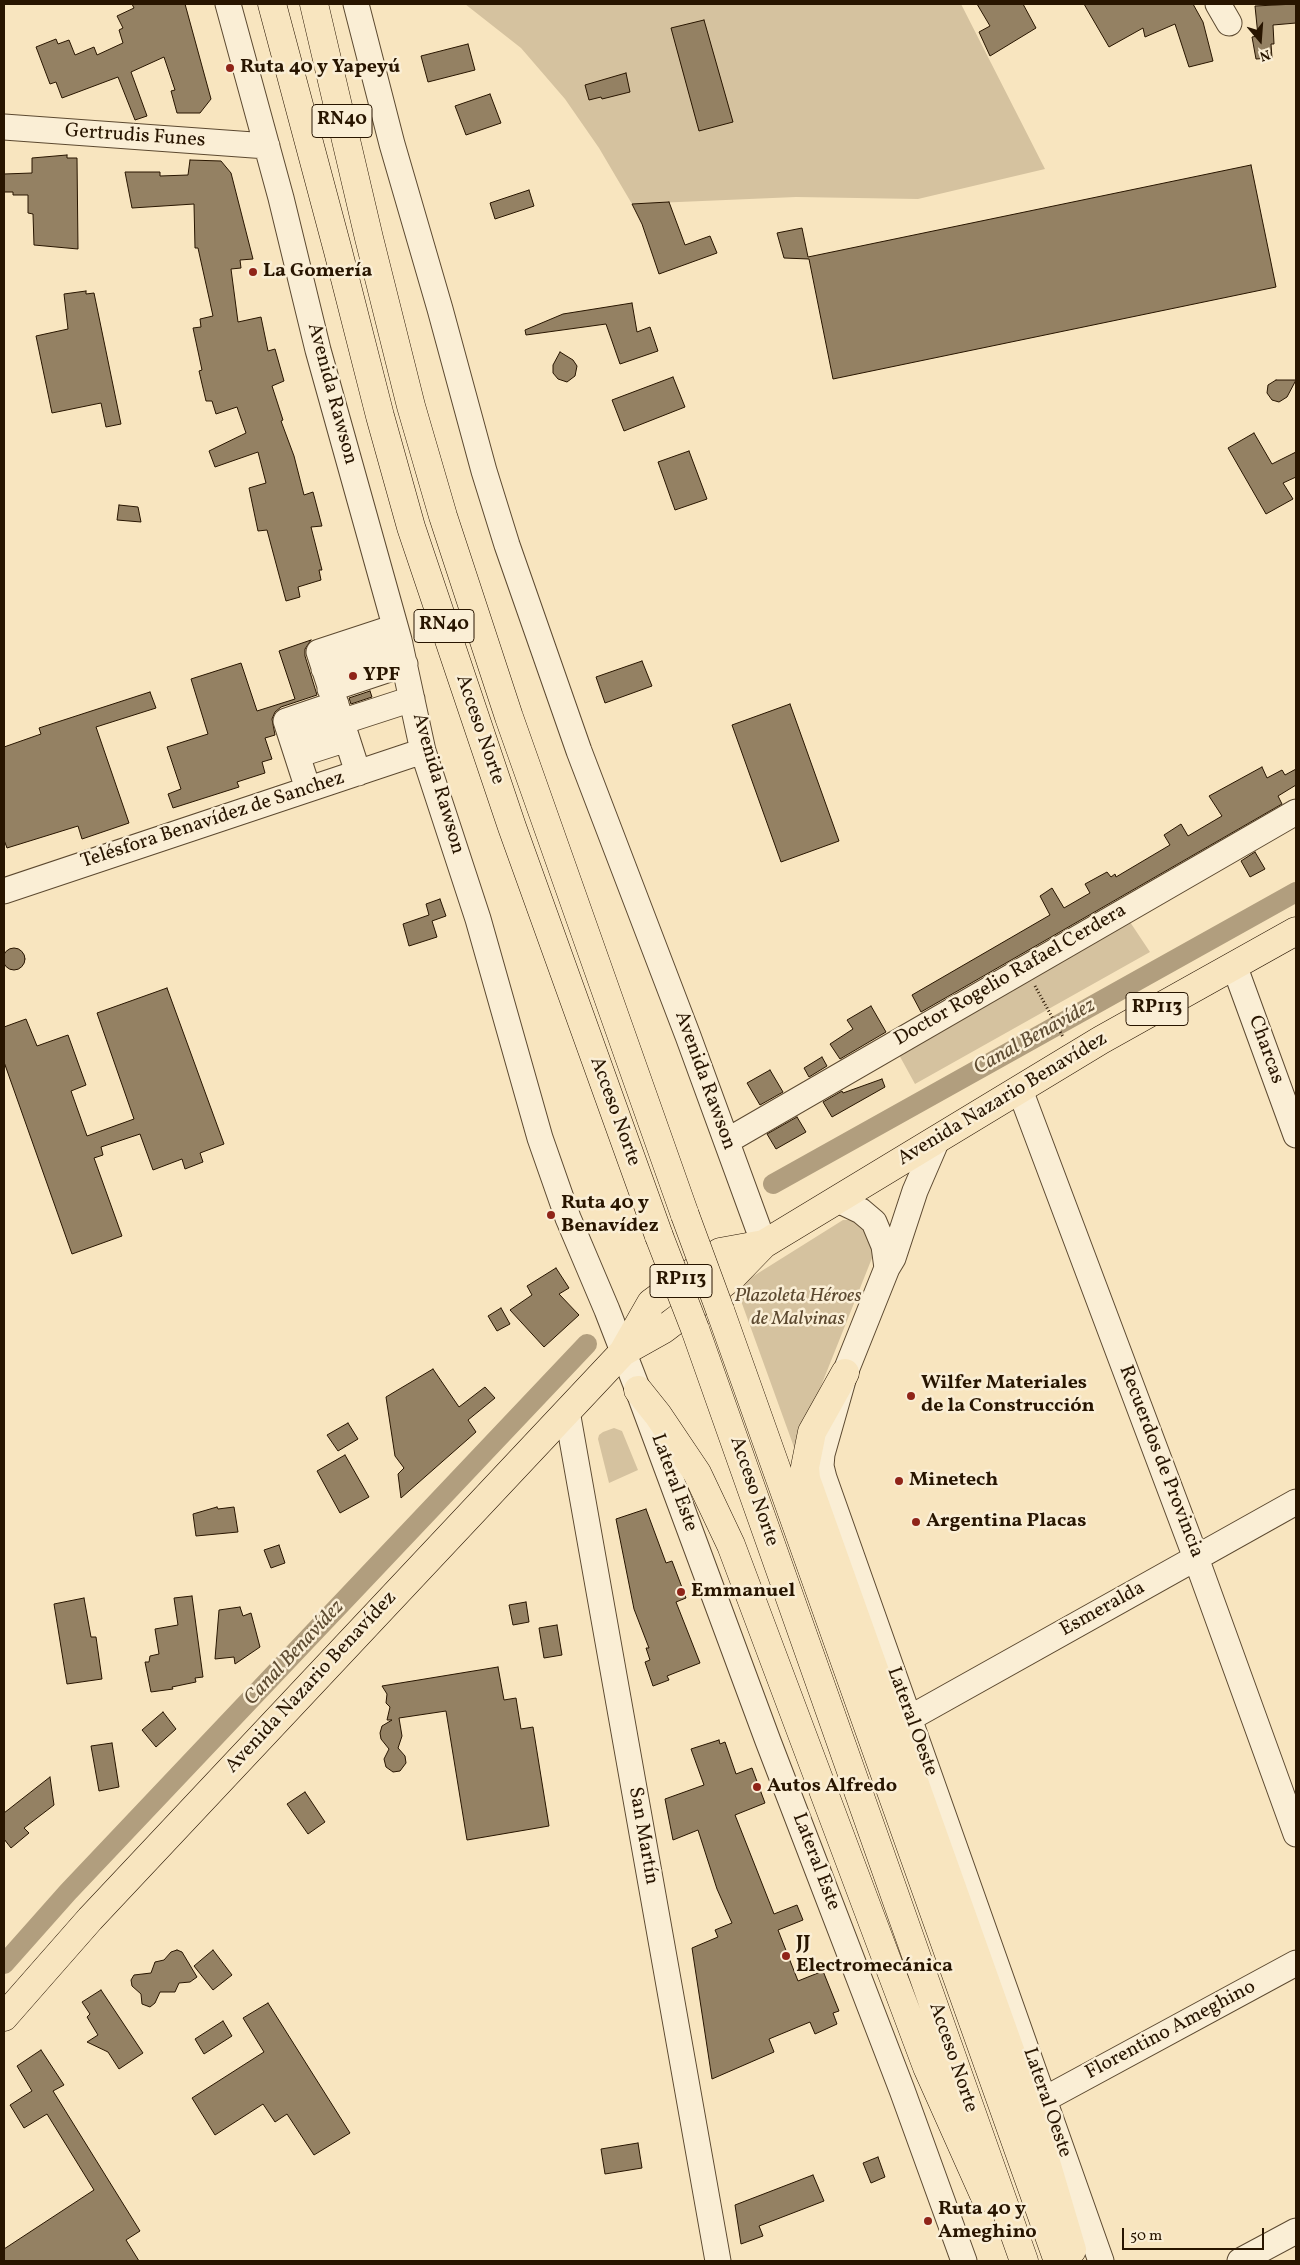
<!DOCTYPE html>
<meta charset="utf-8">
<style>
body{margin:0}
#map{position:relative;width:1300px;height:2265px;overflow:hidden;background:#f8e5bf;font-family:Vollkorn,serif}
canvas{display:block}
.frame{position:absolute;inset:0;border:5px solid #281500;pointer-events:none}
.north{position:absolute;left:1235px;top:15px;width:50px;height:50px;-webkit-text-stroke:4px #faeed5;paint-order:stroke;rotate:162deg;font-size:14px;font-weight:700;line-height:20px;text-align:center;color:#281500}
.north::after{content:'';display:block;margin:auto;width:18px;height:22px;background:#281500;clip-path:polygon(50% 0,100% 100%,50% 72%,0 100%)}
.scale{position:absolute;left:1122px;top:2228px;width:142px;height:22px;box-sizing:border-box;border:2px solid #281500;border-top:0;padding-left:6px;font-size:15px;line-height:18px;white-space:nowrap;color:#281500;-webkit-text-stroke:4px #faeed5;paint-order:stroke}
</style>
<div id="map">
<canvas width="1300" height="2265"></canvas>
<div class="frame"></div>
<div class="north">N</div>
<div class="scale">50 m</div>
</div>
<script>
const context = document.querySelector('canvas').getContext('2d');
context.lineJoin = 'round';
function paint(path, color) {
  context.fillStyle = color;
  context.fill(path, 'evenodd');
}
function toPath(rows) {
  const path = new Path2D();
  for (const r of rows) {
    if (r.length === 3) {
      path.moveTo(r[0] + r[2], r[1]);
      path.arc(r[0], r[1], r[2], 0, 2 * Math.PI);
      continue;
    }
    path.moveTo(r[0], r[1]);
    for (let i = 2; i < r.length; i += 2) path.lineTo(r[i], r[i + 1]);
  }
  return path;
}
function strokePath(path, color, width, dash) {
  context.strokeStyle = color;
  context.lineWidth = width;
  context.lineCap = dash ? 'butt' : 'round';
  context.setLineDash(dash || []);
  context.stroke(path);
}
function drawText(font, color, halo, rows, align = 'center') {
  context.font = font + ' Vollkorn,serif';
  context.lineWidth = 5;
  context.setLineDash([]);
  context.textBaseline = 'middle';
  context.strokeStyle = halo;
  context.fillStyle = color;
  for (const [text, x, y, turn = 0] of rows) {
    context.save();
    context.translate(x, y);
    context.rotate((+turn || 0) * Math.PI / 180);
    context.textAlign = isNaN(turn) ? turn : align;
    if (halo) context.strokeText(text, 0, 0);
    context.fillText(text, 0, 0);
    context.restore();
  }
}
paint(toPath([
 [465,4,961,4,1045,169,918,199,796,197,632,204,599,148,565,99,521,48],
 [1130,922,1150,952,915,1084,898,1053],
 [843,1220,850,1220,865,1226,874,1253,819,1391,799,1461,736,1287],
 [614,1428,622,1431,638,1470,609,1483,598,1439,599,1435,603,1432]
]), '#d5c29f');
strokePath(toPath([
 [773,1184,1296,892],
 [4,1964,68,1892,587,1344]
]), '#b19e7e', 20);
const building = toPath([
 [132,4,185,4,211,99,200,113,177,113,171,91,175,90,164,57,131,72,147,116,135,120,118,77,62,98,56,82,50,84,36,47,56,39,58,44,69,40,75,55,94,47,97,55,123,43,119,30,123,28,117,16,134,8,132,4],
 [977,4,1023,4,1036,28,990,56,979,32,990,26,977,4],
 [1084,4,1193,4,1203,22,1213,61,1189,67,1175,24,1145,37,1143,28,1109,47,1084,4],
 [1296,4,1296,23,1273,25,1274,44,1271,44,1272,58,1256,59,1252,37,1258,36,1255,6,1296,4],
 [704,20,733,122,699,131,671,28,704,20],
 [468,44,475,70,428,82,421,56,468,44],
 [626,73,630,92,602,99,601,97,589,100,585,85,626,73],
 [490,94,501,123,466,135,455,106,490,94],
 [67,155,67,158,77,158,78,249,34,245,33,214,28,213,28,195,13,195,13,192,4,192,4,174,32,173,32,158,67,155],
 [190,160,221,161,231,173,253,259,240,260,241,268,231,269,238,322,261,317,268,351,275,349,284,381,272,386,283,420,281,421,294,456,304,495,313,492,322,526,311,527,322,570,319,570,321,580,298,587,300,597,286,601,267,530,258,531,249,488,266,483,258,452,215,467,209,451,246,433,237,407,216,414,212,401,206,401,199,371,202,370,193,328,201,327,200,319,213,316,198,248,195,248,194,204,132,208,125,172,160,172,160,176,188,175,190,160],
 [1251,165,1276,287,833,379,809,259,784,258,777,233,802,228,808,257,1251,165],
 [529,190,534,206,495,219,490,203,529,190],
 [669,202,685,245,710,236,717,253,659,274,642,224,632,204,669,202],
 [86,291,86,294,94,293,121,424,106,427,101,403,52,413,36,336,68,329,64,294,86,291],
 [632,303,637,332,650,327,658,351,620,364,606,324,526,335,525,330,563,314,632,303],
 [560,352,573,360,577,366,575,376,567,382,558,379,553,373,553,365,560,352],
 [673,377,685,407,624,431,612,400,673,377],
 [1276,380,1296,380,1287,397,1279,402,1272,400,1267,393,1268,385,1276,380],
 [1254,433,1272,464,1296,452,1296,477,1283,483,1293,499,1266,514,1228,448,1254,433],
 [689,451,707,499,675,510,658,462,689,451],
 [119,505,138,507,141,522,117,520,119,505],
 [311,640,305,649,305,656,317,695,281,707,275,712,272,719,275,735,265,738,272,759,262,762,265,773,237,782,239,787,173,808,168,794,181,789,167,747,208,734,191,679,241,663,257,711,295,699,279,651,311,640],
 [642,661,652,686,605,703,596,677,642,661],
 [370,691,372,697,351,704,349,698,370,691],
 [150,692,156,708,96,727,129,823,82,839,78,826,7,848,4,840,4,747,41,734,39,728,150,692],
 [790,704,839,841,781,862,732,725,790,704],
 [1262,767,1267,778,1282,770,1285,775,1296,769,1296,785,1278,796,1282,804,921,1012,912,995,1050,915,1040,896,1052,888,1064,908,1090,893,1085,884,1107,872,1111,877,1115,874,1116,877,1170,845,1164,835,1181,824,1188,836,1222,816,1209,796,1262,767],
 [1255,852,1265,869,1250,877,1241,861,1255,852],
 [440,899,446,916,432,921,437,937,409,946,403,924,429,915,426,904,440,899],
 [14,959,11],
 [167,988,224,1144,200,1153,203,1162,185,1169,182,1159,153,1170,140,1134,101,1147,103,1155,94,1158,122,1236,72,1254,4,1062,4,1027,26,1019,37,1046,68,1035,86,1085,71,1091,87,1136,134,1119,97,1013,167,988],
 [871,1006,886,1032,840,1059,830,1044,853,1029,847,1020,871,1006],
 [822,1057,827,1066,809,1077,804,1068,822,1057],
 [770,1070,783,1092,760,1105,747,1083,770,1070],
 [882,1079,885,1087,832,1117,823,1102,842,1091,843,1093,882,1079],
 [797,1117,806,1132,776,1149,767,1134,797,1117],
 [556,1268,569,1288,559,1294,579,1315,544,1347,510,1310,532,1295,527,1286,556,1268],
 [501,1308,510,1324,497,1331,488,1316,501,1308],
 [433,1369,459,1407,485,1387,495,1398,468,1420,476,1432,401,1498,398,1474,404,1468,395,1456,386,1397,433,1369],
 [348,1423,358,1439,338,1451,327,1435,348,1423],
 [345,1455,369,1497,340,1513,317,1471,345,1455],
 [217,1507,218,1509,234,1507,238,1532,196,1536,193,1514,217,1507],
 [646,1509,666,1563,672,1561,686,1598,676,1602,700,1663,667,1676,669,1680,653,1686,645,1662,650,1660,646,1648,649,1648,634,1609,616,1519,646,1509],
 [279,1545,285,1563,271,1568,264,1550,279,1545],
 [192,1596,203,1677,195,1678,196,1682,172,1687,173,1689,151,1692,145,1662,149,1662,150,1656,159,1654,155,1629,178,1625,174,1598,192,1596],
 [84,1598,91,1637,96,1637,102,1679,67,1684,54,1604,84,1598],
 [526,1602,529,1622,513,1625,509,1605,526,1602],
 [240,1607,243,1616,251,1613,260,1647,235,1664,234,1657,215,1659,219,1610,240,1607],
 [557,1625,562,1655,544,1658,539,1628,557,1625],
 [498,1667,504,1700,516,1698,521,1729,533,1727,549,1826,467,1840,446,1711,399,1718,402,1736,398,1748,405,1756,406,1763,400,1771,393,1772,386,1767,384,1759,389,1749,381,1739,380,1733,382,1726,392,1720,387,1720,390,1707,386,1703,387,1694,382,1686,498,1667],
 [163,1712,176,1729,156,1747,142,1730,163,1712],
 [719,1740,720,1744,725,1742,736,1774,752,1768,765,1803,735,1815,774,1914,797,1905,803,1920,778,1930,798,1981,823,1971,839,2011,833,2013,837,2024,815,2034,810,2022,769,2039,774,2052,712,2079,692,1948,718,1937,715,1930,732,1923,717,1889,698,1830,673,1840,665,1799,704,1785,691,1749,719,1740],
 [112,1743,119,1787,99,1791,91,1746,112,1743],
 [50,1777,54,1805,24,1828,29,1833,11,1848,4,1839,4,1813,50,1777],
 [305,1792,325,1822,308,1834,287,1804,305,1792],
 [177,1950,182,1952,197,1977,190,1982,179,1983,175,1992,160,1992,155,2003,150,2007,142,2004,141,1994,132,1986,131,1980,134,1975,151,1973,155,1962,164,1960,171,1952,177,1950],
 [213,1950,232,1975,213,1990,194,1966,213,1950],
 [101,1990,143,2053,119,2069,108,2052,87,2042,98,2035,87,2017,90,2014,82,2002,101,1990],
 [268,2003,350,2133,314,2155,287,2114,275,2122,263,2104,215,2135,192,2098,264,2052,243,2018,268,2003],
 [223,2021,232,2036,204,2054,195,2039,223,2021],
 [41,2050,64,2085,53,2091,140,2231,126,2240,139,2261,4,2261,4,2249,94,2190,47,2114,24,2128,10,2105,32,2091,17,2066,41,2050],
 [638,2143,642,2168,605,2174,601,2149,638,2143],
 [878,2157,885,2177,871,2183,863,2163,878,2157],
 [813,2175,824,2201,759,2226,763,2236,741,2244,735,2205,813,2175]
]);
paint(building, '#948163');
strokePath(building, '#281500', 1);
const minor = toPath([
 [228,4,281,198,318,350,399,640,423,751,478,919,540,1138,568,1218,607,1310,638,1390,768,1741,902,2090,964,2261],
 [356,4,392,144,440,309,484,471,507,545,579,751,688,1036,764,1244],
 [1218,4,1229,23],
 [4,127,267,146],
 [324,669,400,644],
 [330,689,405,664],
 [292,738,412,699],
 [297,755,347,739],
 [358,773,319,652,395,627],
 [308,789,286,721,336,704],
 [4,891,423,751],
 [1234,965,1296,1135],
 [1020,1090,1196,1558,1296,1834],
 [727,1141,1296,812],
 [838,1200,861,1211,874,1222,884,1246,887,1268,845,1373,822,1454,821,1466,824,1478,1101,2261],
 [887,1268,893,1258,915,1191,937,1140],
 [567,1411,718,2261],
 [910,1718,1296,1502],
 [1045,2099,1296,1963],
 [1240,2261,1296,2231]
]);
const major = toPath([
 [623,1352,664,1329,732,1277,764,1244,1101,1040,1296,931],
 [4,2017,90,1919,623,1352,651,1303,720,1252,764,1244]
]);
const highway = toPath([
 [272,4,338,251,380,416,411,527,512,827,659,1236],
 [314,4,369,238,411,406,443,516,509,717,685,1215],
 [720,1310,1058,2261],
 [695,1329,1024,2261],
 [845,1373,812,1432,805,1467,806,1479,1027,2098,1072,2250],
 [638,1390,658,1415,697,1473,731,1545,927,2067,985,2197]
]);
strokePath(minor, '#5c4930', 27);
strokePath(major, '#281500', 29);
strokePath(highway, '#281500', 29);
strokePath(toPath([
 [1035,986,1063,1037]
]), '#281500', 3, [1, 2.5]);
strokePath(minor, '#faeed5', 25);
strokePath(major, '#f8e5bf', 28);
strokePath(highway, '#f8e5bf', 28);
const highwayBridge = toPath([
 [685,1215,720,1310],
 [659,1236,695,1329]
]);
strokePath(highwayBridge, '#281500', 29, []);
strokePath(highwayBridge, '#f8e5bf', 28);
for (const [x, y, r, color] of [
 [230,68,5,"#8f2418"],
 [253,272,5,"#8f2418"],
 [353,676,5,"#8f2418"],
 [551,1215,5,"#8f2418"],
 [911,1396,5,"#8f2418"],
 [899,1481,5,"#8f2418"],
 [916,1522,5,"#8f2418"],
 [681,1592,5,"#8f2418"],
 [757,1787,5,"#8f2418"],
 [786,1956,5,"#8f2418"],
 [928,2221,5,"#8f2418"]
]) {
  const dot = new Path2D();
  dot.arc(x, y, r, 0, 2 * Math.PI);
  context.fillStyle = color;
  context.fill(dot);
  strokePath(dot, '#faeed5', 2);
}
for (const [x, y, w] of [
 [342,121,60],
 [444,626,60],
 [1157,1009,62],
 [681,1281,62]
]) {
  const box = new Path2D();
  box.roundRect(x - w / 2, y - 16.5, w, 33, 4);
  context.fillStyle = '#faeed5';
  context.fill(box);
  strokePath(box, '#281500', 1);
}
drawText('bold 19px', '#281500', null, [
 ["RN40",342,121],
 ["RN40",444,626],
 ["RP113",1157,1009],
 ["RP113",681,1281]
]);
drawText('bold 20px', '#281500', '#faeed5', [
 ["Ruta 40 y Yapeyú",240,68],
 ["La Gomería",263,272],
 ["YPF",363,676],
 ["Ruta 40 y",561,1204],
 ["Benavídez",561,1227],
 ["Wilfer Materiales",921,1384],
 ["de la Construcción",921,1407],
 ["Minetech",909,1481],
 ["Argentina Placas",926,1522],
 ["Emmanuel",691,1592],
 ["Autos Alfredo",767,1787],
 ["JJ",796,1944],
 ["Electromecánica",796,1967],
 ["Ruta 40 y",938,2210],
 ["Ameghino",938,2233]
], 'left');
drawText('20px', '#281500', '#faeed5', [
 ["Gertrudis Funes",135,137,4],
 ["Avenida Rawson",331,394,75],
 ["Acceso Norte",479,730,71],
 ["Avenida Rawson",437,784,74],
 ["Telésfora Benavídez de Sanchez",213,821,-18],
 ["Doctor Rogelio Rafael Cerdera",1011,976,-30],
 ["Charcas",1265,1050,70],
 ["Avenida Rawson",704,1081,70],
 ["Avenida Nazario Benavídez",1003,1100,-31],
 ["Acceso Norte",614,1112,70],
 ["Recuerdos de Provincia",1160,1462,69],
 ["Lateral Este",673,1483,70],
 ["Acceso Norte",753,1492,71],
 ["Esmeralda",1103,1610,-29],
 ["Avenida Nazario Benavídez",312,1683,-47],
 ["Lateral Oeste",911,1722,70],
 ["San Martín",642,1836,80],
 ["Lateral Este",815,1862,69],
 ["Florentino Ameghino",1171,2031,-28],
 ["Acceso Norte",952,2058,71],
 ["Lateral Oeste",1046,2103,71]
]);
drawText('italic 20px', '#5c4930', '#faeed5', [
 ["Plazoleta Héroes",798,1297],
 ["de Malvinas",798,1320]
]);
drawText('italic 21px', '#5f4c32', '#faeed5', [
 ["Canal Benavídez",1035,1038,-29],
 ["Canal Benavídez",295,1654,-47]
]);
</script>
